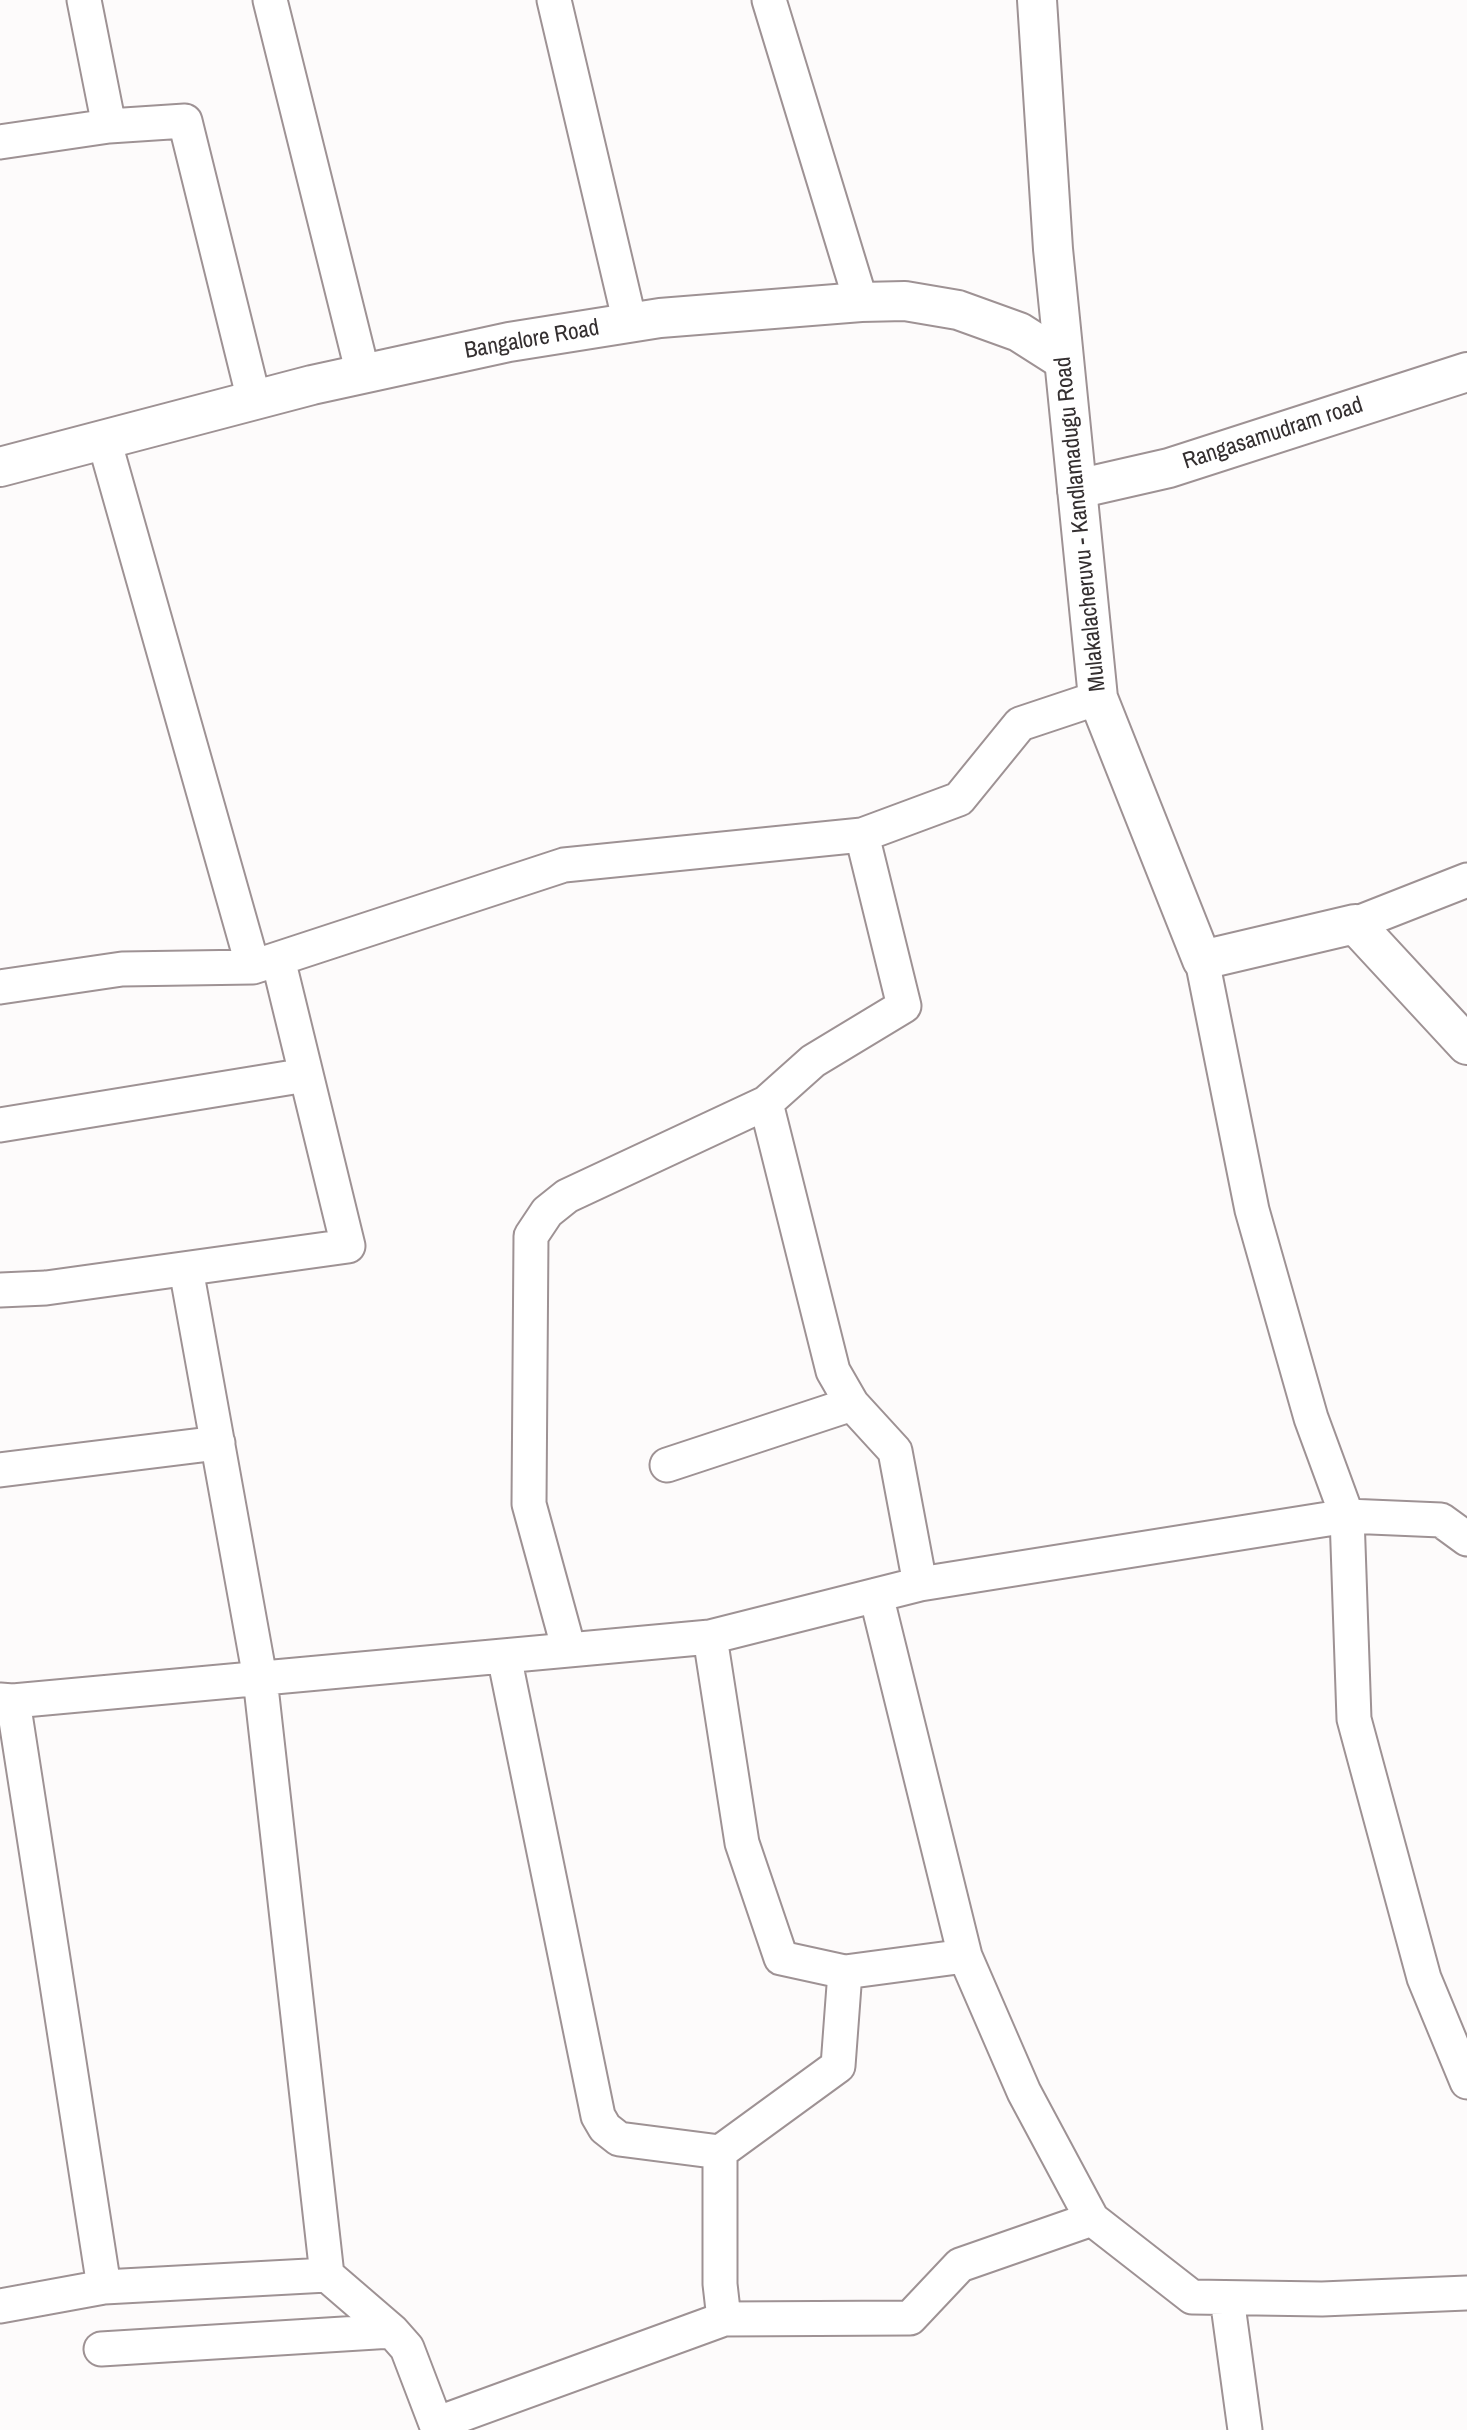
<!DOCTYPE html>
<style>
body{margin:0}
canvas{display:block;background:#fdfbfb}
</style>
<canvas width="1467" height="2430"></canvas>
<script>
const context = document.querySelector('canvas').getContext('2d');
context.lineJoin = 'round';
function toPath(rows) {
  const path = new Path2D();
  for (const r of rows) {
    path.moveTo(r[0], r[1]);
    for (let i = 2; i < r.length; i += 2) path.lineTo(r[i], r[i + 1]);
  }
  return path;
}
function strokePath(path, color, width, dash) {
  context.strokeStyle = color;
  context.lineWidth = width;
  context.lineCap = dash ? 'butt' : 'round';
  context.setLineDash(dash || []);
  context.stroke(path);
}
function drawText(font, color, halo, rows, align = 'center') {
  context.font = font + ' "Archivo Narrow",sans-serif';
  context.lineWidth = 5;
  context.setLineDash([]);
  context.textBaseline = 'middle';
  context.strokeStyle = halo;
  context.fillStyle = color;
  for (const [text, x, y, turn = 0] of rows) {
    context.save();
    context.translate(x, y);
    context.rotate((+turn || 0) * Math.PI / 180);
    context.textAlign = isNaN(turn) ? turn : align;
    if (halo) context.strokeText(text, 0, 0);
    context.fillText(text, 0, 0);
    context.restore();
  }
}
const street = toPath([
 [84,0,109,126,185,121,254,400],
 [270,0,363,374],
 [554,0,630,323],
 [769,0,861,302],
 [0,142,109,126],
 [862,835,904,1006,813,1061,766,1103,833,1371,852,1404,895,1451,920,1584],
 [1355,924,1467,880],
 [1202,960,1252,1210,1311,1418,1347,1516,1354,1719,1424,1978,1467,2082],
 [253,967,564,865,862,835,959,799,1020,724,1098,698],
 [0,987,122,969,253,967,104,440],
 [0,1125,306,1075],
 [186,1269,260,1678,327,2275,392,2331,407,2348,436,2424,724,2319,910,2318,960,2265,1092,2219,1192,2297,1322,2299,1467,2293],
 [0,1290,46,1288,348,1246,278,959],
 [667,1465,852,1404],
 [0,1470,218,1443],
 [876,1595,965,1956,1024,2092,1092,2219],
 [710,1637,742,1843,781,1958,845,1972,965,1956],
 [569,1650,529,1504,531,1236,547,1212,567,1196,766,1103],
 [504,1656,598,2116,605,2128,619,2139,720,2152],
 [0,1700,13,1701,710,1637,920,1584,1347,1516,1441,1520,1467,1539],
 [13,1701,104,2287,327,2275],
 [1227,2298,1245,2430],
 [0,2306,104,2287],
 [724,2319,720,2284,720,2152,838,2066,845,1972],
 [101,2349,392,2331]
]);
const secondary = toPath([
 [0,467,312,385,509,342,660,318,861,302,905,301,958,310,1019,332,1063,360],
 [1077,489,1169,468,1467,372]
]);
const primary = toPath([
 [1037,0,1053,249,1098,698,1202,960,1355,924,1467,1045]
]);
strokePath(street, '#9e9294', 37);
strokePath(secondary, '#9e9294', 42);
strokePath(primary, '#9e9294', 42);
strokePath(street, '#fff', 33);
strokePath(secondary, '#fff', 38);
strokePath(primary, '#fff', 38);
drawText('23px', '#342f30', '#fff', [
 ["Bangalore Road",532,340,-10],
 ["Rangasamudram road",1273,434,-18],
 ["Mulakalacheruvu - Kandlamadugu Road",1081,524,-96]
]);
</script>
